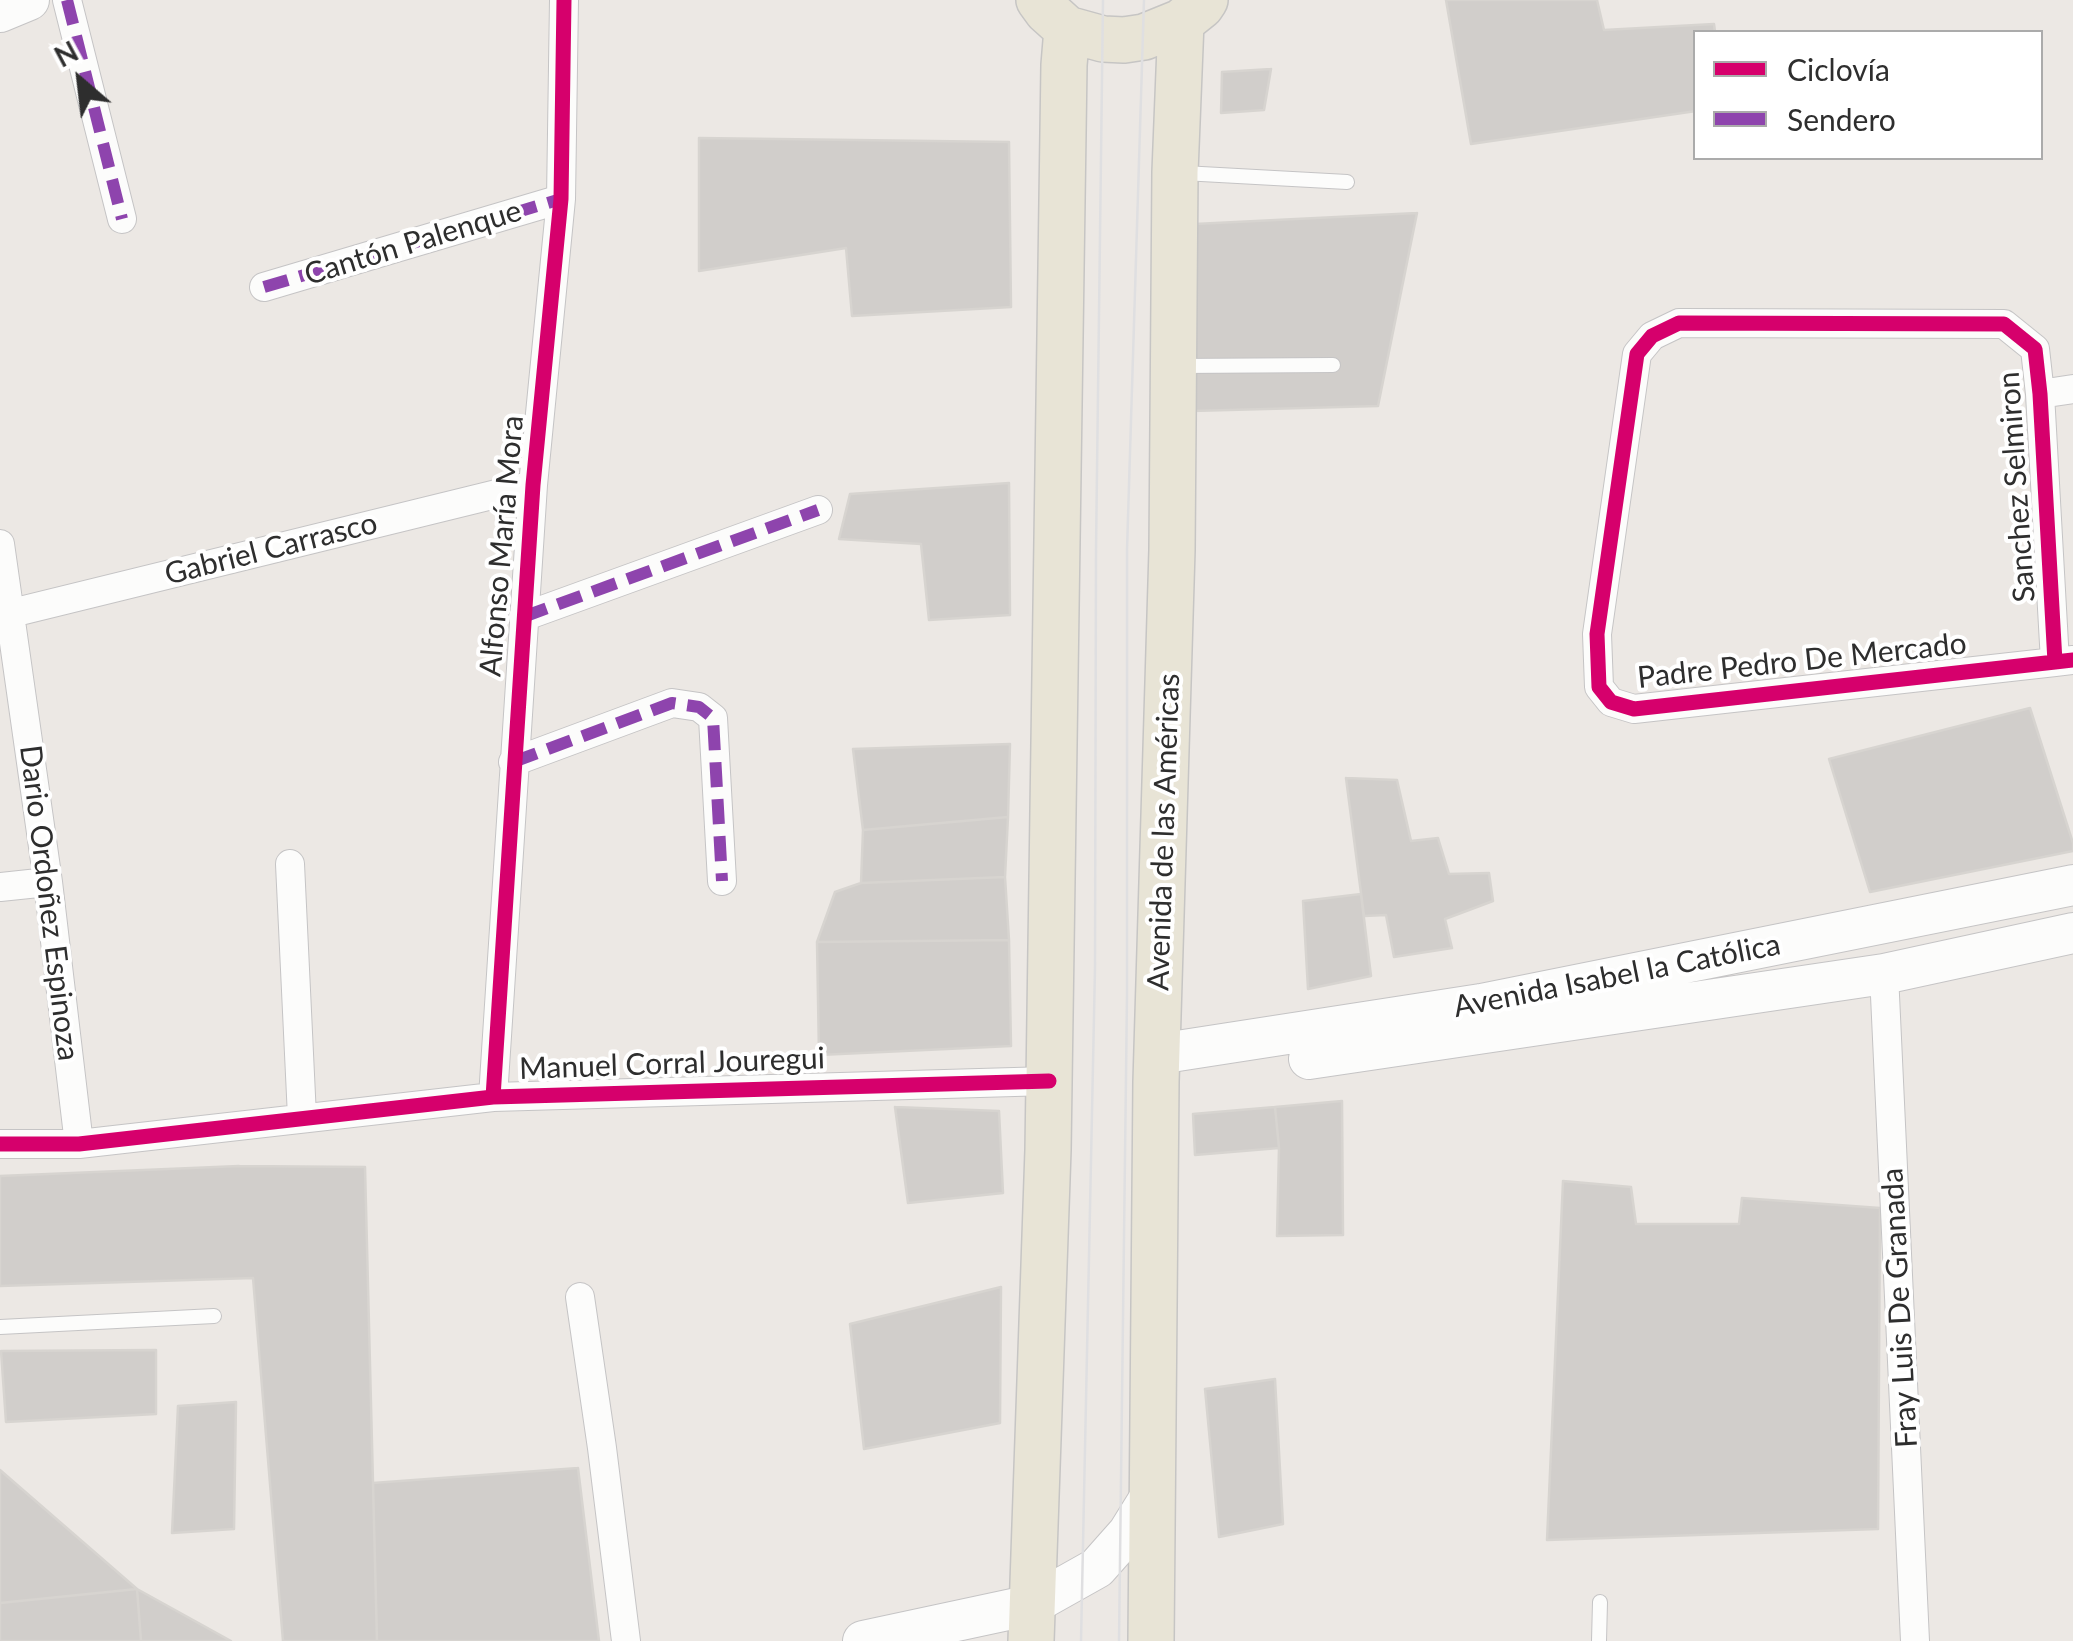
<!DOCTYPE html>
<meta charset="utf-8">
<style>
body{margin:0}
#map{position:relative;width:2073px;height:1641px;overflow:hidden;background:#ece8e4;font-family:Lato,sans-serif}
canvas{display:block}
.legend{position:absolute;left:1693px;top:30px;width:350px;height:130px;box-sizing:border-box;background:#fff;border:2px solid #ababab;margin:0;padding:12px 18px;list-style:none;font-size:30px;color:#2e2e2e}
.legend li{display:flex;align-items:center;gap:20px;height:50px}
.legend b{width:50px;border:2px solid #ababab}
.north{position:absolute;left:30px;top:30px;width:100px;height:100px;-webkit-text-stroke:8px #fff;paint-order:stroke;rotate:332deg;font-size:28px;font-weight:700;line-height:40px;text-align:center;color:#2e2e2e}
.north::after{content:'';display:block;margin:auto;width:35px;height:45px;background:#2e2e2e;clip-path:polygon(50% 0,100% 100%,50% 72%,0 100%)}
</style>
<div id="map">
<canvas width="2073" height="1641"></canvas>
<ul class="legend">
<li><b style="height:12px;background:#d6006c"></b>Ciclovía</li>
<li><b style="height:12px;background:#8e44ad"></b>Sendero</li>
</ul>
<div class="north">N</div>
</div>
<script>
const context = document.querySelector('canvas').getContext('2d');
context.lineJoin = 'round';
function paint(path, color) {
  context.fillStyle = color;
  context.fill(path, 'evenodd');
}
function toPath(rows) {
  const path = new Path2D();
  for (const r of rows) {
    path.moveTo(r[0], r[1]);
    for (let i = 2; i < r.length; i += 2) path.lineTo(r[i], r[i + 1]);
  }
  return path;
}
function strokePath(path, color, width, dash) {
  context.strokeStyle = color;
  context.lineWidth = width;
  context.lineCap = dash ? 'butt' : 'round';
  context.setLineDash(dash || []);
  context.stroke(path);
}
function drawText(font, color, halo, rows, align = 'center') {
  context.font = font + ' Lato,sans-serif';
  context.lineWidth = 8;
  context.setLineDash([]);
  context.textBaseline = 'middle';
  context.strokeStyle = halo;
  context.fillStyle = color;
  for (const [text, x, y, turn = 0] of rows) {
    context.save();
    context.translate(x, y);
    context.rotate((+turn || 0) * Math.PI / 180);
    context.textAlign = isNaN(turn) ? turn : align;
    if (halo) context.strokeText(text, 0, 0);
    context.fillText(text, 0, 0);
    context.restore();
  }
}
const building = toPath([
 [1446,0,1597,0,1604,30,1714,24,1715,32,1696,32,1696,111,1471,144,1446,0],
 [1271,69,1264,110,1221,113,1222,72,1271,69],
 [699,138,1009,142,1011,307,852,316,846,248,699,271,699,138],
 [1417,213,1378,406,1192,411,1195,224,1417,213],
 [1009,483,1010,615,929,620,921,544,839,539,850,494,1009,483],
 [2030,708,2073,843,2073,851,1870,892,1829,759,2030,708],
 [1010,744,1008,817,863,830,853,749,1010,744],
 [1346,778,1397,780,1411,841,1438,838,1449,874,1489,873,1493,901,1445,919,1452,948,1394,957,1386,915,1364,916,1346,778],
 [1008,817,1005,877,861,883,863,830,1008,817],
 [1005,877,1009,940,817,942,835,892,861,883,1005,877],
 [1361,894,1371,976,1308,989,1303,901,1361,894],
 [1009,940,1011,1046,819,1055,817,942,1009,940],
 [1342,1101,1343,1235,1277,1236,1279,1148,1275,1107,1342,1101],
 [895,1107,999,1111,1003,1193,908,1203,895,1107],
 [1275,1107,1279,1148,1195,1155,1193,1114,1275,1107],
 [239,1166,365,1167,377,1641,283,1641,253,1278,0,1286,0,1176,239,1166],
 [1563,1181,1631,1187,1636,1224,1739,1224,1742,1198,1880,1208,1878,1529,1547,1540,1563,1181],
 [1001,1287,1000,1423,864,1449,850,1324,1001,1287],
 [156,1350,156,1414,6,1422,1,1351,156,1350],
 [1275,1379,1283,1524,1219,1537,1205,1389,1275,1379],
 [236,1402,234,1529,172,1533,178,1406,236,1402],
 [578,1468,599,1641,377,1641,373,1483,578,1468],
 [0,1470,137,1589,0,1603,0,1470],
 [137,1589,141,1641,0,1641,0,1603,137,1589],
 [137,1589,231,1641,141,1641,137,1589]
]);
paint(building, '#d1cecb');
strokePath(building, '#d7d4d0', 2.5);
const lane = toPath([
 [1183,173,1347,182],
 [1179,366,1333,365],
 [0,1327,214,1316],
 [1599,1641,1600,1602]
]);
const street = toPath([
 [67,0,122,219],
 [264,287,561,199],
 [2040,394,2073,389],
 [0,544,48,882,79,1144],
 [0,616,533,485],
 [523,617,818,510],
 [2055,662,2040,394,2035,349,2004,324,1679,323,1652,336,1637,354,1597,634,1599,687,1611,702,1634,709,2055,662,2073,660],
 [513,762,672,703,699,707,713,718,722,881],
 [290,864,302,1117],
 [0,887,48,882],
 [1884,974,1915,1641],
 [493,1097,533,485,561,199,564,0],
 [0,1144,79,1144,493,1097,1049,1081],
 [580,1297,602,1448,626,1641]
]);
const secondary = toPath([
 [0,12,29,0],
 [1158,1054,1481,1004,2073,885],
 [1309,1059,1884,974,2073,933],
 [863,1641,1031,1605,1097,1568,1128,1533,1154,1491]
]);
const primary = toPath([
 [1039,0,1047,11,1067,29,1103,39,1124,40,1144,37,1181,22,1201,6,1205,0],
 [1031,1641,1048,1150,1064,65,1067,29],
 [1151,1641,1156,1082,1172,550,1175,172,1181,22]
]);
strokePath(lane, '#c5c4c5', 16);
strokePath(street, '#c5c4c5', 30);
strokePath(secondary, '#c5c4c5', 42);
strokePath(primary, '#c6c5c4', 48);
strokePath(lane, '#fcfcfb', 14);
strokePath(street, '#fcfcfb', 28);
strokePath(secondary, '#fcfcfb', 40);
strokePath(primary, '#e8e4d6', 45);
strokePath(toPath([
 [1081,1641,1095,968,1096,550,1103,0],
 [1119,1641,1127,995,1127,550,1144,0]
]), '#dfdfe1', 2.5);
strokePath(toPath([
 [67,0,122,219],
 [264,287,561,199],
 [523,617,818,510],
 [513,762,672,703,699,707,713,718,722,881]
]), '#8e44ad', 12, [25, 12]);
strokePath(toPath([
 [2055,662,2040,394,2035,349,2004,324,1679,323,1652,336,1637,354,1597,634,1599,687,1611,702,1634,709,2055,662,2073,660],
 [493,1097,533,485,561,199,564,0],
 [0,1144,79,1144,493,1097,1049,1081]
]), '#d6006c', 15);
drawText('30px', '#2e2e2e', '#fff', [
 ["Cantón Palenque",413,243,-17],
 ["Sanchez Selmiron",2017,487,-94],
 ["Alfonso María Mora",502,546,-85],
 ["Gabriel Carrasco",271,549,-14],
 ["Padre Pedro De Mercado",1802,661,-6],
 ["Avenida de las Américas",1164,832,-88],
 ["Dario Ordoñez Espinoza",49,903,83],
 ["Avenida Isabel la Católica",1617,976,-11],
 ["Manuel Corral Jouregui",672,1064,-2],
 ["Fray Luis De Granada",1900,1308,-93]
]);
</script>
